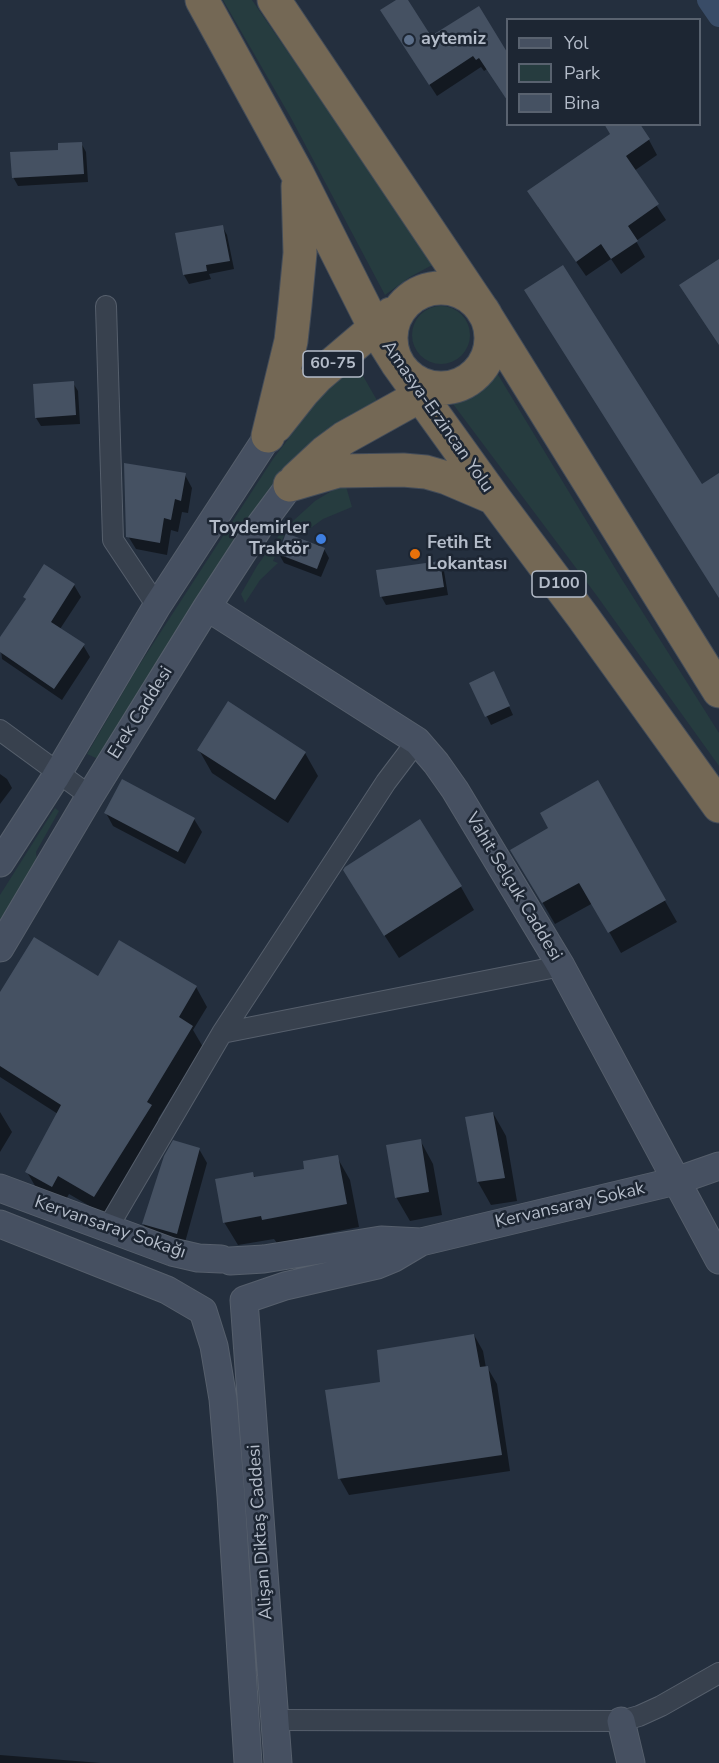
<!DOCTYPE html>
<meta charset="utf-8">
<style>
body{margin:0}
#map{position:relative;width:719px;height:1763px;overflow:hidden;background:#242f3e;font-family:"Nunito Sans",sans-serif}
canvas{display:block}
.legend{position:absolute;left:506px;top:18px;width:195px;height:108px;box-sizing:border-box;background:#1d2633;border:2px solid #59626f;margin:0;padding:8px 10px;list-style:none;font-size:18px;color:#b4bcc9}
.legend li{display:flex;align-items:center;gap:12px;height:30px}
.legend b{width:30px;border:2px solid #59626f}
</style>
<div id="map">
<canvas width="719" height="1763"></canvas>
<ul class="legend">
<li><b style="height:8px;background:#465061"></b>Yol</li>
<li><b style="height:16px;background:#263c3f"></b>Park</li>
<li><b style="height:16px;background:#455162"></b>Bina</li>
</ul>
</div>
<script>
const context = document.querySelector('canvas').getContext('2d');
context.lineJoin = 'round';
function paint(path, color) {
  context.fillStyle = color;
  context.fill(path, 'evenodd');
}
function toPath(rows) {
  const path = new Path2D();
  for (const r of rows) {
    if (r.length === 3) {
      path.moveTo(r[0] + r[2], r[1]);
      path.arc(r[0], r[1], r[2], 0, 2 * Math.PI);
      continue;
    }
    path.moveTo(r[0], r[1]);
    for (let i = 2; i < r.length; i += 2) path.lineTo(r[i], r[i + 1]);
  }
  return path;
}
function strokePath(path, color, width, dash) {
  context.strokeStyle = color;
  context.lineWidth = width;
  context.lineCap = dash ? 'butt' : 'round';
  context.setLineDash(dash || []);
  context.stroke(path);
}
function drawText(font, color, halo, rows, align = 'center') {
  context.font = font + ' "Nunito Sans",sans-serif';
  context.lineWidth = 5;
  context.setLineDash([]);
  context.textBaseline = 'middle';
  context.strokeStyle = halo;
  context.fillStyle = color;
  for (const [text, x, y, turn = 0] of rows) {
    context.save();
    context.translate(x, y);
    context.rotate((+turn || 0) * Math.PI / 180);
    context.textAlign = isNaN(turn) ? turn : align;
    if (halo) context.strokeText(text, 0, 0);
    context.fillText(text, 0, 0);
    context.restore();
  }
}
paint(toPath([
 [223,0,252,0,434,264,410,277,385,295,291,118],
 [441,335,29],
 [355,362,378,402,245,525,212,574,98,759,87,754,136,670,273,459,328,387],
 [497,373,621,578,719,733,719,766,597,596,453,404,475,392],
 [345,483,352,507,323,519,301,535,286,531,273,561,278,563,260,580,245,603,241,594,257,566,282,531,315,501],
 [55,808,59,811,36,852,37,861,0,920,0,895]
]), '#263c3f');
paint(toPath([
 [398,0,406,0,431,38,508,53,508,99,487,69,484,71,481,67,437,96,389,23],
 [604,124,638,124,649,140,657,155,634,171,666,220,636,241,645,257,621,274,611,259,586,276,538,207,611,135],
 [81,143,86,152,88,182,18,186,13,177,60,151],
 [222,226,227,235,234,269,209,274,211,279,189,284,184,275,177,235],
 [73,383,78,391,80,424,41,426,36,418],
 [185,475,192,488,188,513,182,512,178,532,171,530,167,555,136,549,128,536],
 [324,549,329,558,321,577,284,563,279,554],
 [439,563,444,571,448,595,386,605,381,596],
 [74,585,81,597,60,629,83,645,90,657,62,700,2,659,0,640,27,600,24,597],
 [498,682,513,715,491,725,471,683],
 [199,750,305,753,318,776,288,823,212,773],
 [0,774,7,779,12,788,0,804],
 [123,781,194,819,202,832,185,864,113,826,106,813],
 [597,782,677,922,621,953,593,903,555,924,512,850,550,829],
 [461,887,474,910,399,958,358,894],
 [120,942,196,987,207,1007,193,1030,203,1047,158,1119,161,1125,105,1215,69,1194,63,1205,38,1191,27,1172,58,1114,0,1077,0,993,98,978],
 [0,1112,12,1132,0,1152],
 [493,1113,506,1136,517,1201,491,1205,478,1182],
 [420,1140,433,1164,442,1215,410,1221,396,1197],
 [199,1149,207,1163,184,1246,151,1237,143,1224],
 [337,1157,350,1180,359,1227,277,1243,274,1239,238,1245,224,1222,253,1174,256,1179,306,1171],
 [474,1335,483,1351,486,1368,487,1367,497,1384,510,1471,349,1495,340,1479,382,1383],
 [0,1755,101,1763,0,1763]
]), '#0007');
strokePath(toPath([
 [708,0,719,16]
]), '#394c67', 22);
paint(toPath([
 [396,0,408,0,431,36,479,6,507,52,507,100,479,58,476,60,473,56,429,85,380,10],
 [604,124,640,124,650,139,626,156,659,204,628,226,638,241,611,259,601,244,576,262,527,191,610,134],
 [82,142,84,174,12,178,10,152,58,150,58,143],
 [223,225,230,261,206,265,207,271,183,275,175,233],
 [719,259,719,345,679,285],
 [563,265,702,484,719,473,719,598,524,290],
 [74,381,76,415,35,418,33,384],
 [124,463,186,473,181,501,175,499,171,520,164,518,160,543,126,537],
 [286,533,325,548,317,569,278,554],
 [440,561,444,587,380,597,376,570],
 [44,564,75,584,51,622,85,644,54,689,0,652,0,637,26,599,23,597],
 [494,671,510,706,485,717,469,683],
 [228,701,306,752,275,800,197,750],
 [122,779,195,818,178,852,104,813],
 [598,780,666,900,608,933,579,883,542,903,510,850,548,828,540,813],
 [420,819,462,886,384,936,343,870,345,867],
 [34,937,98,976,119,940,197,986,179,1017,193,1026,147,1102,152,1105,94,1197,58,1176,52,1187,25,1172,61,1105,0,1066,0,992],
 [493,1112,505,1178,477,1182,465,1117],
 [421,1139,429,1192,395,1198,386,1145],
 [173,1140,200,1148,177,1234,142,1224,164,1156],
 [338,1155,347,1204,262,1220,261,1216,223,1223,215,1179,253,1172,254,1177,304,1169,303,1161],
 [474,1334,480,1367,488,1366,502,1455,338,1479,325,1390,380,1382,377,1350]
]), '#455162');
const street = toPath([
 [106,306,113,540,157,606],
 [0,730,90,796],
 [222,1033,561,966],
 [107,1229,222,1033,386,782,417,741],
 [275,1720,621,1721,639,1716,661,1706,719,1673]
]);
const secondary = toPath([
 [207,607,417,741,436,763,455,790,561,966,719,1260],
 [0,863,55,778,157,606,268,436],
 [0,948,90,796,207,607,261,524,290,485],
 [0,1188,172,1252,198,1258,221,1259],
 [0,1224,167,1290,203,1311,214,1346,223,1399,231,1496,248,1763],
 [230,1261,264,1259,381,1240,421,1242,676,1181,719,1166],
 [621,1721,631,1763],
 [278,1763,244,1300,285,1286,377,1265,394,1258,421,1242]
]);
const highway = toPath([
 [202,0,298,175,375,328,397,363,494,498,583,617,719,806],
 [274,0,481,308,719,691],
 [441,338,50],
 [276,426,303,392,317,377,391,314],
 [268,436,291,341,295,305,300,253,298,186],
 [296,479,325,452,344,438,434,388],
 [290,485,338,471,403,470,426,472,447,478,494,498]
]);
strokePath(street, '#565f6c', 22);
strokePath(secondary, '#565f6c', 29);
strokePath(highway, '#434c59', 35);
strokePath(street, '#38414e', 20);
strokePath(secondary, '#465061', 27);
strokePath(highway, '#746855', 33);
for (const [x, y, r, color] of [
 [409,40,6,"#5c6f8a"],
 [321,539,6,"#3f7fe0"],
 [415,554,6,"#e8710a"]
]) {
  const dot = new Path2D();
  dot.arc(x, y, r, 0, 2 * Math.PI);
  context.fillStyle = color;
  context.fill(dot);
  strokePath(dot, '#1d2633', 2);
}
for (const [x, y, w] of [
 [333,364,60],
 [559,584,54]
]) {
  const box = new Path2D();
  box.roundRect(x - w / 2, y - 13, w, 26, 4.5);
  context.fillStyle = '#1d2633';
  context.fill(box);
  strokePath(box, '#b4bcc9', 1.5);
}
drawText('bold 16px', '#b4bcc9', null, [
 ["60-75",333,364],
 ["D100",559,584]
]);
drawText('bold 18px', '#b4bcc9', '#1d2633', [
 ["aytemiz",421,40],
 ["Toydemirler",309,529,"right"],
 ["Traktör",309,550,"right"],
 ["Fetih Et",427,544],
 ["Lokantası",427,565]
], 'left');
drawText('18px', '#b4bcc9', '#1d2633', [
 ["Amasya-Erzincan Yolu",437,417,55],
 ["Erek Caddesi",141,713,-58],
 ["Vahit Selçuk Caddesi",513,887,59],
 ["Kervansaray Sokak",570,1206,-13],
 ["Kervansaray Sokağı",110,1228,19],
 ["Alişan Diktaş Caddesi",261,1532,-94]
]);
</script>
